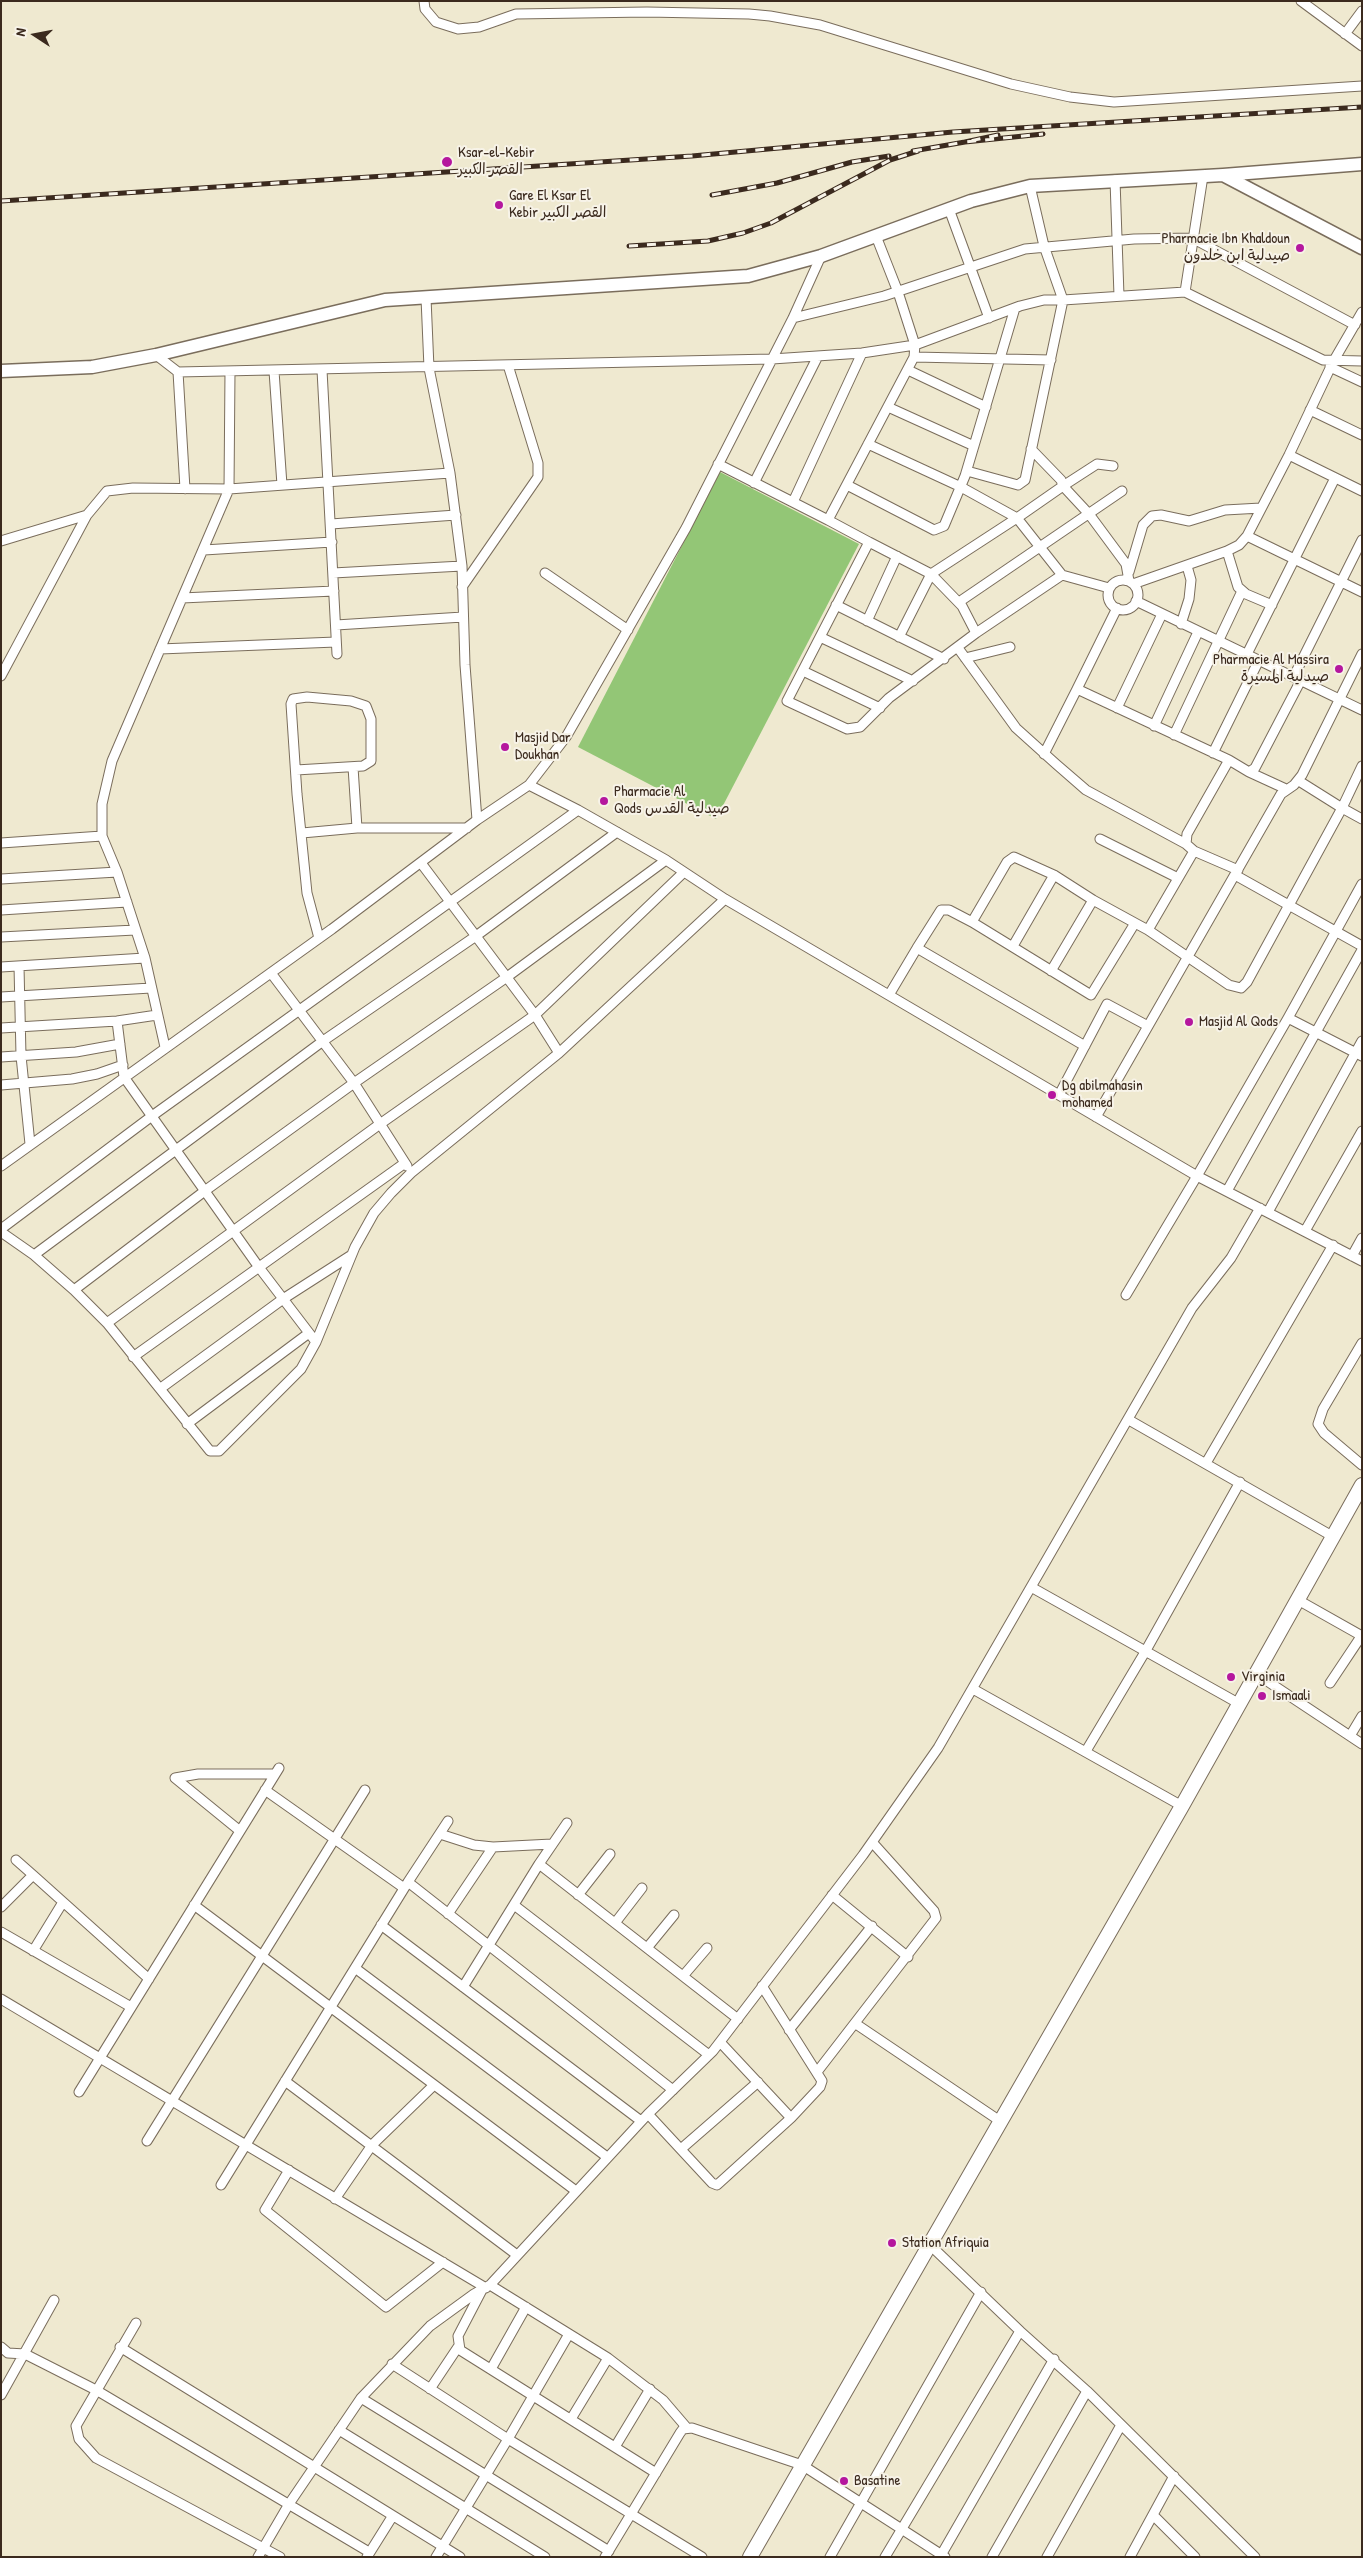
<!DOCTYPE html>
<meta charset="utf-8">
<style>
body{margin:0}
#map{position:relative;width:1363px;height:2558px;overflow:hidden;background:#efe9d0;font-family:"Patrick Hand",sans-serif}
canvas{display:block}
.frame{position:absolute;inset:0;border:2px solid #3b2a1e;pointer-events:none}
.north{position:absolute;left:10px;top:10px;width:50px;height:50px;-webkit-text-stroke:4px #f7f3e8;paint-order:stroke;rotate:281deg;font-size:14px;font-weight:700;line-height:20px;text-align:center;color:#3b2a1e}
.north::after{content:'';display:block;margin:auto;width:18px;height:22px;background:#3b2a1e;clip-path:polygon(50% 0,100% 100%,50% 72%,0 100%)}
</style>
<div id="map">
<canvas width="1363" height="2558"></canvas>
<div class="frame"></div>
<div class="north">N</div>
</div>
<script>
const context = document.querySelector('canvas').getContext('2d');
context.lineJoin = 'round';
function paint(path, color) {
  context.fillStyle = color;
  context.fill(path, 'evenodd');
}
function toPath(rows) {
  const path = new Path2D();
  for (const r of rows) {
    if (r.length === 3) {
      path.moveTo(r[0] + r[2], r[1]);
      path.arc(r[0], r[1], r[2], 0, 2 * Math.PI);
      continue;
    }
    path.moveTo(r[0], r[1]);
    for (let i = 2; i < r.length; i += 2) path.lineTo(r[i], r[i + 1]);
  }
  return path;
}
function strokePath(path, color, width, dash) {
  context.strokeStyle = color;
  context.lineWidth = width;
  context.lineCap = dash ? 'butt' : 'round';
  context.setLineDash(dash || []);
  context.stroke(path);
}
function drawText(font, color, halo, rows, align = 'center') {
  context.font = font + ' "Patrick Hand","Playpen Sans Arabic",sans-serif';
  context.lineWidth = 4;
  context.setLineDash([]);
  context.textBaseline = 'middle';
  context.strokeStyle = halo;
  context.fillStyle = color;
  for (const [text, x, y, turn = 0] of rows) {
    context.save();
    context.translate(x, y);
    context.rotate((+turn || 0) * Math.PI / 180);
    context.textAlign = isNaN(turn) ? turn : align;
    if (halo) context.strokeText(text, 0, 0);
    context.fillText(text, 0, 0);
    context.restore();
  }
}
paint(toPath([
 [720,472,859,544,716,819,578,747]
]), '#93c676');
const minor = toPath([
 [424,1,425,9,436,22,458,29,479,27,516,14,647,12,749,14,770,16,820,25,1011,84,1070,97,1114,102,1362,86],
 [1301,1,1362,46],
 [1345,34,1362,11],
 [1115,180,1119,296],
 [1030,186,1044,246,1063,300,1185,292,1203,176],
 [949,209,989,318],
 [876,236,898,292,915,345,1020,306,1044,300,1063,300,1025,480,1018,485,967,471],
 [1185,292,1323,360,1362,361],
 [426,298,429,368,450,473,462,566,465,665,477,820,529,785,566,737,686,528,793,318,821,256],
 [793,318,884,296,1025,249,1134,239,1192,238,1355,325],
 [156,355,178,372,185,489],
 [1330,367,1362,382],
 [322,370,337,654],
 [908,370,986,407],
 [274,371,282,485],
 [178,372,772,359,862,353,915,345,914,357],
 [888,407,974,446],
 [1310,410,1362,435],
 [868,444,961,487,1017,518,931,574,899,637],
 [1031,449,1061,480,1063,486,1017,518,1062,575,1109,588],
 [1289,455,1362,491],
 [718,464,828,520],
 [1113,466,1097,464,1063,486,1089,514,1126,564,1129,581],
 [754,483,818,356],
 [847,485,934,530,944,526,965,476,1015,308],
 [793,502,862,353],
 [331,524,456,515],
 [1247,536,1362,592],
 [1,541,87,515],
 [869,542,931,574,962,606,976,633,889,698,860,727,847,729,787,701,869,542,828,520,914,357,1051,360],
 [204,550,332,542],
 [1227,551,1238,587,1246,594,1272,605],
 [1129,572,1143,525,1152,516,1161,515,1189,521,1225,510,1261,508],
 [333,573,462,566],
 [545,573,628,630],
 [1123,595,15],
 [1133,584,1227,551,1239,545,1247,536,1289,455,1333,362,1362,312],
 [462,587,538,477,538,463,508,365],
 [182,598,334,591],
 [1136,601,1362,710],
 [959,602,1122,491],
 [836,605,944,659],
 [1117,608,1077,689,1229,760,1187,834,1186,844,1194,851,1238,870],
 [867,621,897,556],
 [1181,624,1189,599,1191,580,1187,566],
 [336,625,463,617],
 [976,633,1062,575],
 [820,637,913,681],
 [958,648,1016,728,1056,764,1086,790,1186,844],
 [160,649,336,642],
 [1247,654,1335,478],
 [965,658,1010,647],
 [803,671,880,708],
 [1,676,87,515,107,491,133,488,229,489,450,473],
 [1294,676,1362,540],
 [1117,708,1162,614],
 [1154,726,1198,632],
 [1174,735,1242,591],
 [1213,753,1259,660],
 [1044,754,1077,689],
 [1229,760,1249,772,1255,768,1301,680],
 [353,767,357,828],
 [296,770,363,766,371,761,371,719,366,706,351,701,307,697,293,699,291,704,297,794,307,893,319,938],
 [1249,772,1286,789],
 [1299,781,1342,808,1362,766],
 [529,785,578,810,666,860,725,899,1197,1176,1288,1018,1362,884],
 [302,833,357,828,467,828],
 [102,836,117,872,145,958,165,1047],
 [1100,839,1178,878],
 [1,843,102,836,102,804,112,761,229,489,230,372],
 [1194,851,1148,930,1229,985,1241,988,1247,982,1342,808,1362,819],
 [421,863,535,1015,559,1053],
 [1054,875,1093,900,1135,923],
 [1235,875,1362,946],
 [1,879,117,872],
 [1,910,127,902],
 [1,937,135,930],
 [1013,946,1054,875,1014,857,1007,862,972,922,1091,995,1135,923,1148,930],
 [917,948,941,910,949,910,972,922],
 [19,966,21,1056,30,1144],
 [1,967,145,958],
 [1051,971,1093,900],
 [271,973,354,1083,407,1166],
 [889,995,917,948,1085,1046],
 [1,997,151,988],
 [1288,1018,1362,1056],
 [117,1021,124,1077,258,1266,316,1342],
 [1,1028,117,1021,157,1015],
 [1,1057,76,1052,120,1044],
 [1,1085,72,1079,97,1074,123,1065],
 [1059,1095,1107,1004,1148,1026],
 [1096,1117,1281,794,1294,785,1302,775,1362,654],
 [1,1166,332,929,477,820],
 [1227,1191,1362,950],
 [1268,1212,1362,1041],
 [1,1229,152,1116,578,810],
 [1305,1231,1362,1131],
 [1,1232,34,1255,74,1290,206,1190,354,1083,507,977,666,860],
 [34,1255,323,1041,476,936,617,832],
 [1352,1256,1362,1238],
 [74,1290,107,1323,210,1451,219,1451,301,1369,316,1342,355,1247,374,1213,391,1193,411,1173,559,1053,725,899],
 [1126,1295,1197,1176,1362,1261],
 [107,1323,380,1124,535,1015,684,872],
 [1362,1343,1323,1409,1318,1424,1324,1433,1362,1465],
 [133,1357,405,1163],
 [161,1388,283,1299,350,1256],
 [1129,1420,1332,1536],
 [187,1424,309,1333],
 [1206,1463,1333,1245],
 [1031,1587,1238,1703],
 [1298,1600,1362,1636],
 [1255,1673,1362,1744],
 [1330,1683,1362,1635],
 [973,1689,1182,1806],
 [1350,1736,1362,1716],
 [1086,1751,1145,1652,1240,1482],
 [265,1790,404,1888],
 [567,1823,539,1864,738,2019],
 [240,1831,175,1778,198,1774,275,1774],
 [440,1834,474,1845,493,1847,552,1844],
 [33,1875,149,1979],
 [408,1882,448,1821],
 [578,1895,610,1854],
 [832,1895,908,1957],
 [194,1905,576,2191],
 [514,1905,709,2055],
 [1,1907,33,1875,16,1860],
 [448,1914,493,1847],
 [615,1923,642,1888],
 [381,1925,641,2121],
 [1,1932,131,2007],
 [647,1948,674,1915],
 [33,1951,63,1902],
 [355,1968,607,2157],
 [683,1976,707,1948],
 [463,1987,539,1864],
 [1,1999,486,2288],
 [856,2024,1000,2121],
 [789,2030,872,1926],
 [720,2042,791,2118],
 [817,2072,936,1918,934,1911,872,1842],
 [285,2081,517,2255],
 [79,2092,279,1768],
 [648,2114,712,2183,717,2185,791,2118,820,2087,822,2081,762,1986],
 [147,2141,365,1790],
 [681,2149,758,2082],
 [289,2170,265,2210,386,2307,443,2262],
 [221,2185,408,1882,673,2090],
 [335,2199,372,2145,434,2085],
 [929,2244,1020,2331,1087,2391,1255,2557],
 [490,2285,608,2358,571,2419],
 [482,2290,458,2336,460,2350,656,2473],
 [136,2323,76,2426,79,2439,96,2458,280,2557],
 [1,2347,8,2353,25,2354,96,2390,369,2552],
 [120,2347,460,2557],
 [608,2358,663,2400,687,2428],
 [392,2364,508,2439,702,2557],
 [491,2369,526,2307],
 [430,2389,458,2347],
 [1,2395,54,2300],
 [361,2398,609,2551],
 [339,2430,545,2557],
 [615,2447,650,2389],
 [1154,2516,1195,2557],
 [258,2557,289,2504,361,2398,430,2326,474,2294,490,2285,648,2114,713,2051,863,1855,938,1748,1192,1308,1231,1258,1260,1208],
 [367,2557,392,2517],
 [436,2557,508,2439,569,2334],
 [605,2557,680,2433,683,2429,692,2428,802,2465,945,2557],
 [830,2557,981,2292],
 [885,2557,1020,2331],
 [940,2557,1054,2359],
 [992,2557,1087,2391],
 [1047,2557,1121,2425],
 [1130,2557,1174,2476]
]);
const primary = toPath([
 [1223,175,1362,248],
 [1,371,92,367,156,355,385,300,748,276,821,256,971,201,1030,186,1223,175,1362,164]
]);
const trunk = toPath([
 [750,2557,1182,1806,1362,1485]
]);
strokePath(minor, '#7a6d5c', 11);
strokePath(primary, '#7a6d5c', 15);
strokePath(trunk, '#7a6d5c', 16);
strokePath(minor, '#fff', 9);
strokePath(primary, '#fff', 12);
strokePath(trunk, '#fff', 14);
const rail = toPath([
 [998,135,965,142,1043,134],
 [913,151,965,142],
 [712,195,777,183,852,162,889,156],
 [1,201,692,156,953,132,1362,107],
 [629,246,708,241,743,233,771,223,890,160,918,151]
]);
strokePath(rail, '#3b2a1e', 5);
strokePath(rail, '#f7f3e8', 3, [9]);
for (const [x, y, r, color] of [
 [447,162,6,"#b5179e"],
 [499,205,5,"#b5179e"],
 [1300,248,5,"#b5179e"],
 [1339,669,5,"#b5179e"],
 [505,747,5,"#b5179e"],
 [604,801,5,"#b5179e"],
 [1189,1022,5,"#b5179e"],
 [1052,1095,5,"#b5179e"],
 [1231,1677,5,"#b5179e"],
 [1262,1696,5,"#b5179e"],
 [892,2243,5,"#b5179e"],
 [844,2481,5,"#b5179e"]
]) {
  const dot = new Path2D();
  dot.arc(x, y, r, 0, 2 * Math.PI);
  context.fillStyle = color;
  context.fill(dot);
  strokePath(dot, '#f7f3e8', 2);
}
drawText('15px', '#3b2a1e', '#f7f3e8', [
 ["Ksar-el-Kebir",458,153],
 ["القصر الكبير",458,170],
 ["Gare El Ksar El",509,196],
 ["Kebir القصر الكبير",509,213],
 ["Pharmacie Ibn Khaldoun",1290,239,"right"],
 ["صيدلية ابن خلدون",1290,256,"right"],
 ["Pharmacie Al Massira",1329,660,"right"],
 ["صيدلية المسيرة",1329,677,"right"],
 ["Masjid Dar",515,738],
 ["Doukhan",515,755],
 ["Pharmacie Al",614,792],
 ["Qods صيدلية القدس",614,809],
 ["Masjid Al Qods",1199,1022],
 ["Dg abilmahasin",1062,1086],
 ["mohamed",1062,1103],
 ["Virginia",1241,1677],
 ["Ismaali",1272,1696],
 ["Station Afriquia",902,2243],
 ["Basatine",854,2481]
], 'left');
</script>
